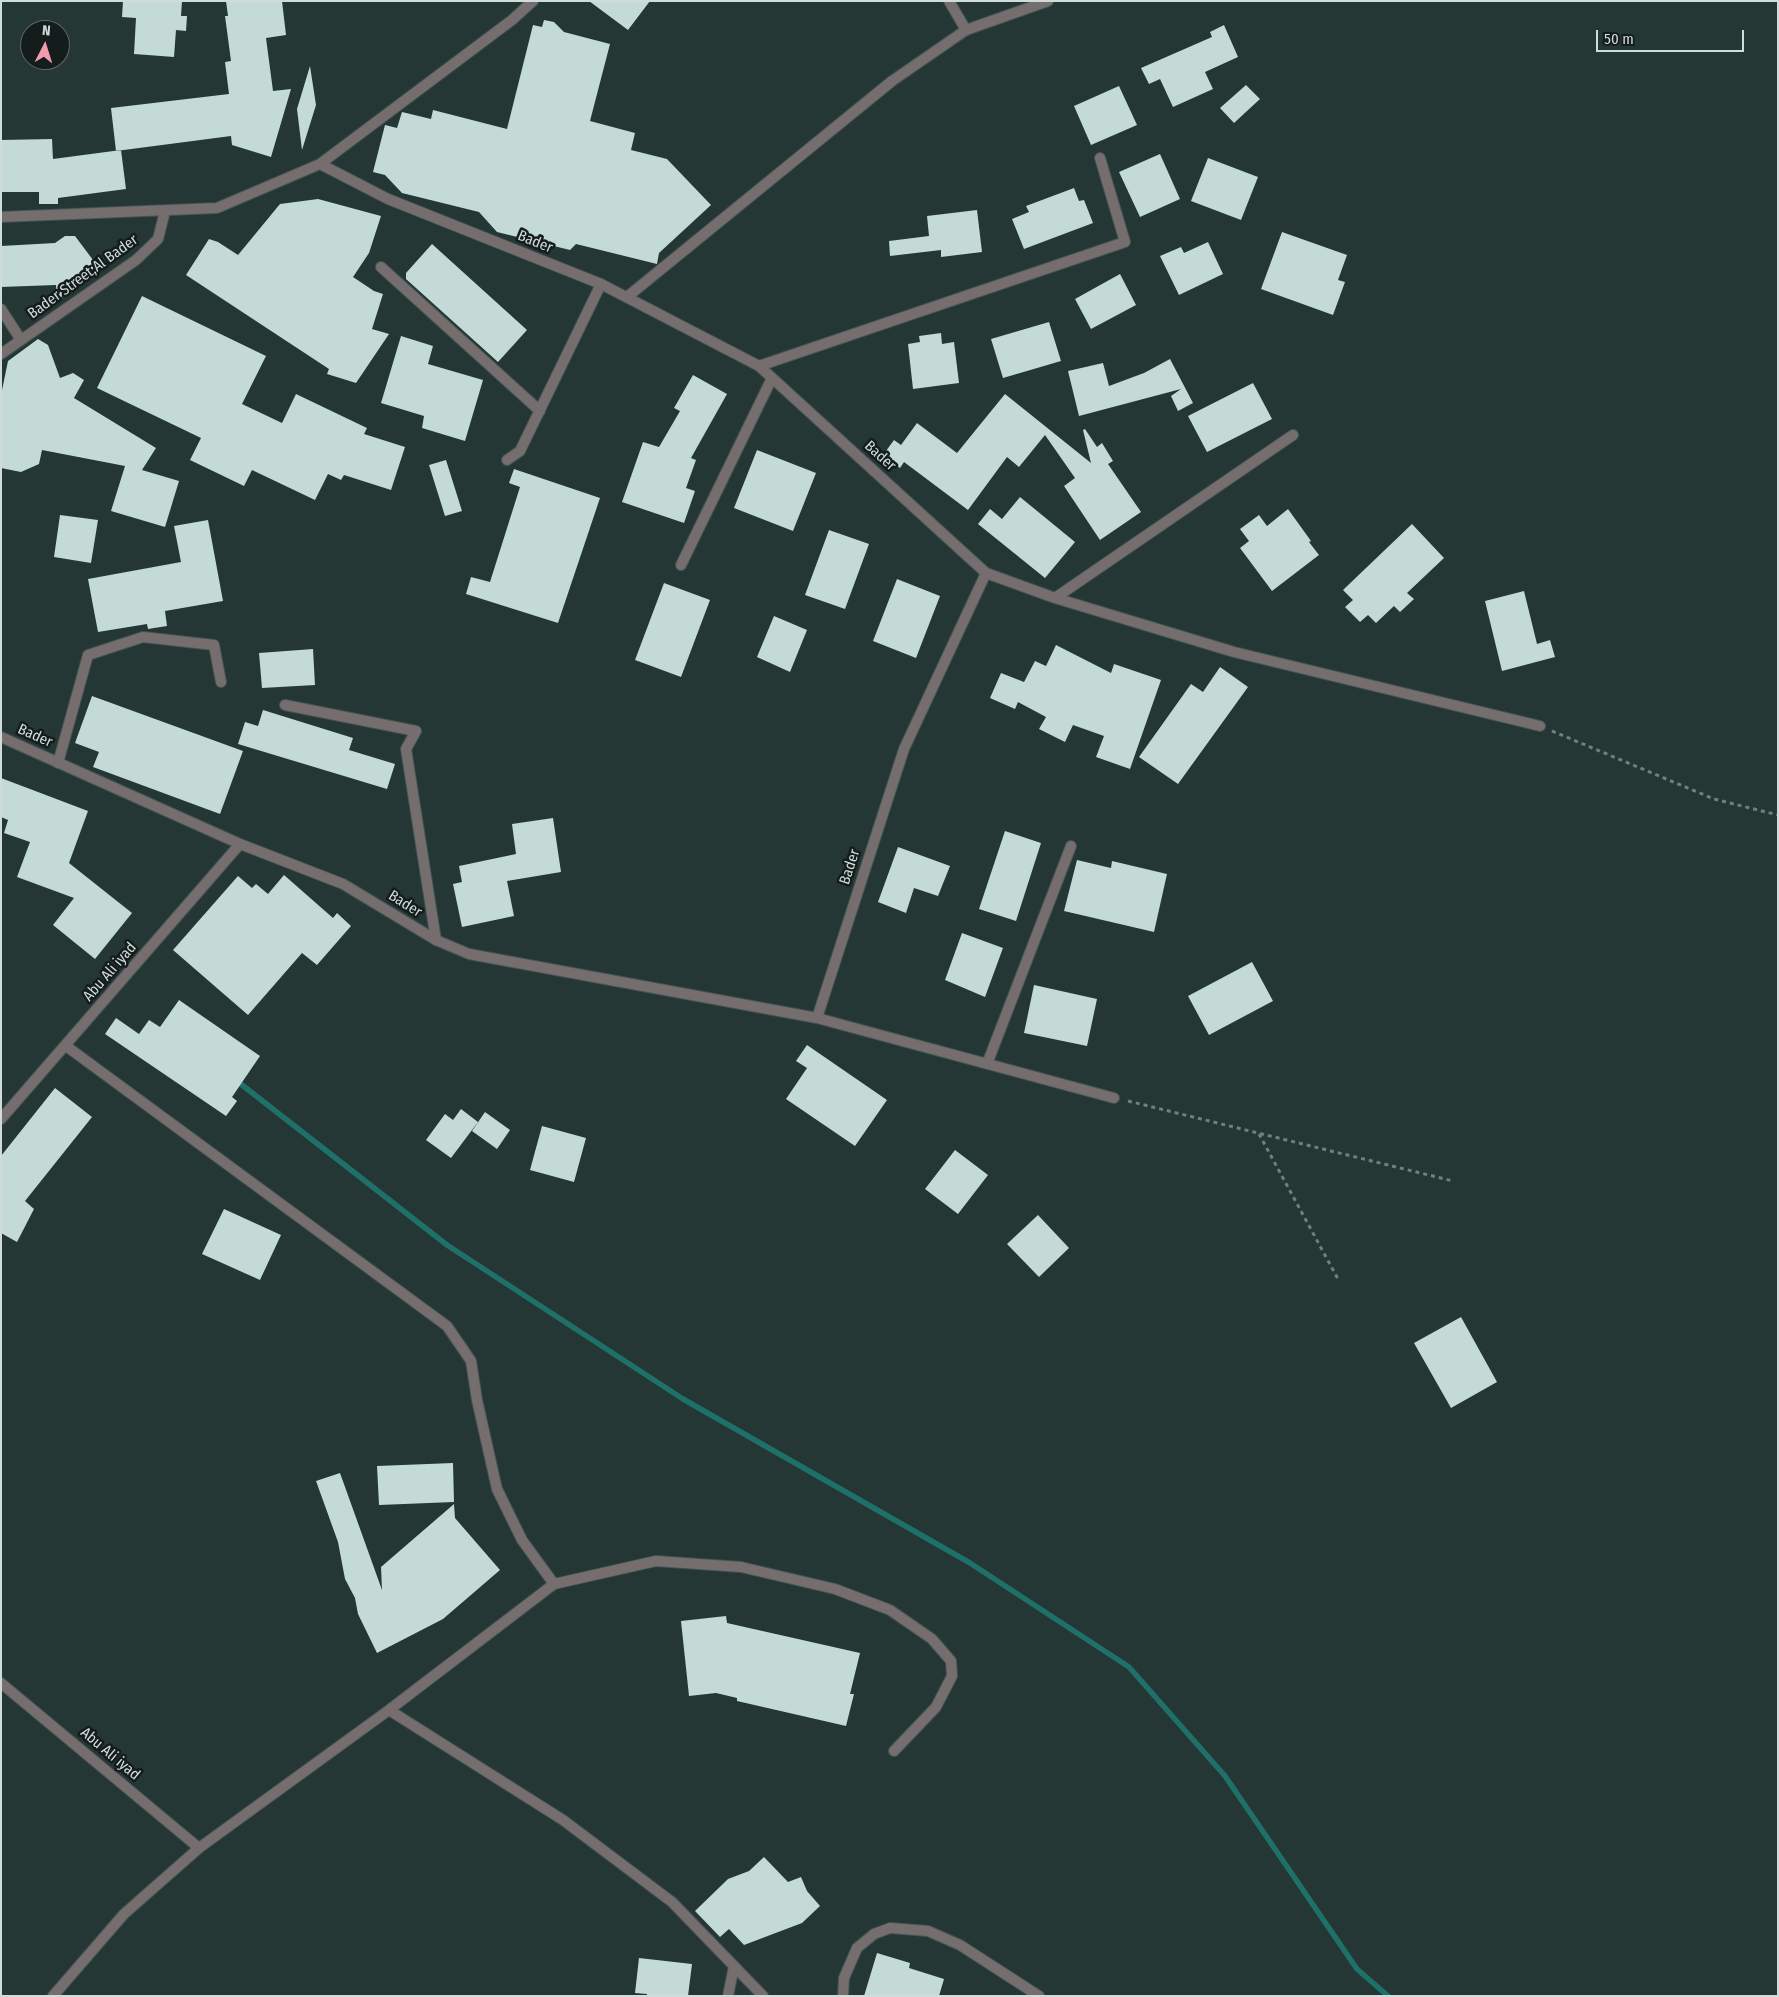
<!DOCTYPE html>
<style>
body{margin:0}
#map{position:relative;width:1779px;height:1997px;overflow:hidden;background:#243735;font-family:"Fira Sans Condensed",sans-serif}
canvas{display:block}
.frame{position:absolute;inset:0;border:2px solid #d0dcda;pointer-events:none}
.north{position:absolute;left:20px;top:20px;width:50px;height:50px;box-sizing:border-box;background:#141d1c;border:1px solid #5f6968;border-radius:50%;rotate:5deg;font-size:14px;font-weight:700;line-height:20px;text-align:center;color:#d0dcda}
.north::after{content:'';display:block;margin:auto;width:18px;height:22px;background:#f29aae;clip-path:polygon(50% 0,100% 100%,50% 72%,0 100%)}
.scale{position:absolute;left:1596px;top:30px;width:148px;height:22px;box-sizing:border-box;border:2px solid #d0dcda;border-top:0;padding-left:6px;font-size:15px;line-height:18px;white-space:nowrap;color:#d0dcda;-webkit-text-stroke:4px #141d1c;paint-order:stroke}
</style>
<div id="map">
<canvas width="1779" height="1997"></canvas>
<div class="frame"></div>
<div class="north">N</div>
<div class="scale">50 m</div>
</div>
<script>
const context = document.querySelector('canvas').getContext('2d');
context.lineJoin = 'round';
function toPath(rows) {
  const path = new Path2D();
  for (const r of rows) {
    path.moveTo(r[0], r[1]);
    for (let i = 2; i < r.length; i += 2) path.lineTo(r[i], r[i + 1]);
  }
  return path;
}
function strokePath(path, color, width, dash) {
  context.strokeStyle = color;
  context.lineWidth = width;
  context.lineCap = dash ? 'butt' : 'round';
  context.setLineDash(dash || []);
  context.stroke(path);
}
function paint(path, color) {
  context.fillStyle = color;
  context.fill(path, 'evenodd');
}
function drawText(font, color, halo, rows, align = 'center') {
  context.font = font + ' "Fira Sans Condensed",sans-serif';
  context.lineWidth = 5;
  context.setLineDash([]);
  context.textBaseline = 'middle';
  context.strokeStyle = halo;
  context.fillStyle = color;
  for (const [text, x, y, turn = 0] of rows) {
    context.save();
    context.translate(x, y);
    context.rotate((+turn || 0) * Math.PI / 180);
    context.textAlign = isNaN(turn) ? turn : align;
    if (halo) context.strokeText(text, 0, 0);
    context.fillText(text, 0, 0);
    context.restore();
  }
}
strokePath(toPath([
 [237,1081,447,1245,683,1399,970,1563,1129,1667,1225,1776,1357,1969,1388,1996]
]), '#1e7069', 5.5);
paint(toPath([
 [123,1,182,1,181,16,187,16,186,31,176,30,174,57,134,54,136,18,122,17],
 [226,1,282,1,286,35,266,38,273,91,291,89,271,157,232,145,231,136,116,151,111,108,229,94,225,62,231,61,225,16,228,16],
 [589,1,650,1,628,30],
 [544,20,554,22,564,32,610,44,590,121,635,133,631,150,667,159,711,205,659,253,657,264,576,244,570,250,497,232,479,212,402,193,385,175,373,172,385,125,397,128,402,112,431,119,433,110,507,129,533,25,542,27],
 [1224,25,1238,57,1205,72,1213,89,1173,107,1160,79,1149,84,1141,68,1212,37,1210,32],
 [310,66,316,105,302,150,297,109],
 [1246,85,1260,99,1234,123,1220,108],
 [1119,86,1137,125,1091,145,1074,106],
 [52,139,53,159,121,150,126,189,58,198,58,204,39,204,39,192,1,192,1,140],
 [1160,154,1180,199,1140,217,1119,172],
 [1208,158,1258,177,1241,220,1191,201],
 [1074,188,1079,201,1084,200,1093,223,1024,249,1012,219,1029,212,1026,206],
 [318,199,381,216,369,253,353,277,374,291,383,294,372,329,389,334,356,383,327,374,329,369,186,275,209,239,218,242,238,255,280,204],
 [977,210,982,252,941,257,941,250,890,256,889,241,929,236,927,216],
 [1282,232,1347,255,1338,280,1345,282,1333,315,1261,289],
 [65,236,75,236,96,264,96,271,57,300,56,285,1,287,1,246,55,243],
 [1208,242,1223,274,1179,295,1160,256,1181,247,1184,253],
 [432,244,527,330,498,362,406,279,406,273],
 [1120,274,1136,305,1091,329,1075,299],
 [142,296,266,356,242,404,282,423,296,394,367,428,364,434,405,447,391,490,344,475,341,480,328,474,315,500,252,470,244,486,190,460,201,438,97,388],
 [1049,322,1061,361,1003,378,991,339],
 [941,333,942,344,954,342,959,383,913,389,908,344,920,342,919,336],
 [401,336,433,346,428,364,483,380,465,441,422,428,424,416,381,403],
 [38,339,48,345,60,378,73,373,84,380,74,398,156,448,142,470,179,481,165,527,111,511,125,466,42,450,39,464,21,472,1,468,1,395,8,361],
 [1170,359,1193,403,1178,411,1171,396,1181,389,1079,416,1068,371,1103,363,1109,386,1144,373],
 [693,375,727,394,691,458,696,460,686,488,695,491,684,523,622,502,643,442,659,447,680,411,674,408],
 [1253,383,1272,419,1207,452,1188,416],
 [1005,394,1091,463,1083,430,1085,429,1097,447,1102,443,1113,461,1108,464,1141,512,1100,540,1064,486,1075,478,1045,435,1019,467,1007,457,968,510,904,462,900,468,883,455,894,440,901,445,917,423,957,453],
 [757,450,816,473,793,531,734,508],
 [446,460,462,511,445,516,429,465],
 [514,469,600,498,558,623,466,594,471,577,490,582,520,487,509,483],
 [1020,497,1075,542,1045,578,978,524,990,509,1002,519],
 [1288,509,1311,541,1309,542,1319,555,1272,591,1240,548,1249,541,1240,529,1259,515,1267,526],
 [60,515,98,520,91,563,54,557],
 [208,520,223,601,165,611,167,626,148,629,147,624,98,632,88,579,181,562,174,526],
 [1412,524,1444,558,1407,593,1414,599,1400,612,1394,606,1376,623,1368,615,1360,622,1345,607,1353,600,1343,590],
 [829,530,869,544,845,609,805,595],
 [897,579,940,596,916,658,873,641],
 [664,583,710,600,681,677,635,660],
 [1524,591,1537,644,1550,640,1555,657,1502,671,1485,601],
 [774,616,807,630,790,672,757,657],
 [1056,645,1111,673,1114,664,1161,680,1130,769,1096,757,1104,736,1073,725,1065,742,1039,729,1046,717,1018,702,1015,709,990,698,1001,673,1024,682,1035,661,1046,666],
 [313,649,315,685,262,688,259,653],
 [1220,667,1248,687,1178,784,1139,757,1191,684,1203,692],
 [92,696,243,751,220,814,93,767,99,752,75,743],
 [263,710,353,738,349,750,395,764,387,789,238,744,245,722,258,726],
 [1,778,88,811,69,863,132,913,95,959,53,925,74,898,17,877,30,842,4,833,8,820,1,817],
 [553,818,561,872,507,881,514,916,462,927,453,884,462,882,459,866,516,854,512,824],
 [1005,831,1041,843,1016,921,979,909],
 [898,847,950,866,938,896,914,888,906,913,878,902],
 [1077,860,1111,868,1112,861,1167,874,1154,932,1064,911],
 [284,875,333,918,337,913,351,926,317,965,302,953,248,1015,173,950,238,876,252,888,256,884,268,894],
 [962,933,1003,948,985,997,945,980],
 [1252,962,1273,1001,1209,1035,1188,996],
 [1034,985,1097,999,1087,1046,1024,1033],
 [179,1000,260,1056,232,1097,237,1101,226,1116,105,1034,116,1018,139,1034,149,1020,160,1027],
 [807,1045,887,1100,855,1146,786,1099,807,1068,796,1061],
 [55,1088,92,1117,25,1201,34,1209,17,1242,1,1233,1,1156],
 [461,1109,478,1122,451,1158,426,1140,445,1114,453,1120],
 [485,1112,510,1130,497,1149,472,1131],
 [542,1126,586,1138,574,1182,530,1170],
 [955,1150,988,1175,958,1214,925,1189],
 [224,1209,281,1235,260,1280,202,1254],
 [1038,1215,1069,1248,1039,1277,1007,1244],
 [1461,1317,1497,1382,1451,1408,1414,1343],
 [453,1463,454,1502,379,1505,377,1466],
 [340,1473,382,1590,381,1567,454,1504,455,1518,500,1570,443,1619,377,1653,358,1614,355,1598,345,1579,338,1542,316,1481],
 [726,1616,727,1623,860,1653,850,1694,854,1694,846,1726,737,1701,737,1698,716,1693,689,1696,681,1621],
 [764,1857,788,1882,801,1877,807,1891,820,1906,802,1923,744,1945,729,1929,720,1937,695,1911,728,1879,749,1871],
 [877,1953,910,1963,909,1968,944,1979,939,1996,864,1996],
 [639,1958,692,1964,688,1996,647,1996,647,1994,635,1993]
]), '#c3dad7');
const lane = toPath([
 [949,1,966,30],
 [381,267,540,411],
 [1,309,21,340],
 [507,460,520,451,601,284],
 [285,705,416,731,406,749,436,940],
 [58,763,88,655,143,637,214,645,221,682]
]);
const street = toPath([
 [320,164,388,199,601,284,759,366,986,573,904,749,817,1018],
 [1,217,217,208,320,164,512,20,533,1],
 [627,297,892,81,966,30,1048,1],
 [1,354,136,260,158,239,165,211],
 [759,366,1125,242,1100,158],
 [681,565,772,378],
 [986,573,1055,598,1234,652,1540,726],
 [1055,598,1293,435],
 [1,737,240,844,343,884,436,940,469,954,817,1018,1114,1098],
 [66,1046,447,1326,471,1361,477,1400,497,1489,522,1540,554,1584],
 [987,1064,1071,846],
 [1,1119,240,844],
 [1,1683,199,1848],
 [389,1710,563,1820,672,1902,763,1996],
 [53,1996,124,1914,199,1848,389,1710,554,1584,656,1561,741,1567,835,1589,890,1610,932,1639,951,1661,952,1676,936,1707,894,1751],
 [728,1996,734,1966],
 [843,1996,844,1978,857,1948,874,1934,890,1928,928,1931,960,1945,1039,1996]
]);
strokePath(lane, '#435553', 12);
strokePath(street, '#435553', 12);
strokePath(toPath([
 [1552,731,1714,799,1778,815],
 [1128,1101,1453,1181],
 [1259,1134,1338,1279]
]), '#70807e', 3, [4, 4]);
strokePath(lane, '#766d6f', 10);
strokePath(street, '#766d6f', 10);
drawText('15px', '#d0dcda', '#141d1c', [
 ["Bader",535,242,22],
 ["Bader Street;Al Bader",83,277,-36],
 ["Bader",880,456,42],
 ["Bader",35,736,24],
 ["Bader",850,867,-72],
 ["Bader",405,904,32],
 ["Abu Ali iyad",110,972,-49],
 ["Abu Ali iyad",110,1754,40]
]);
</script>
